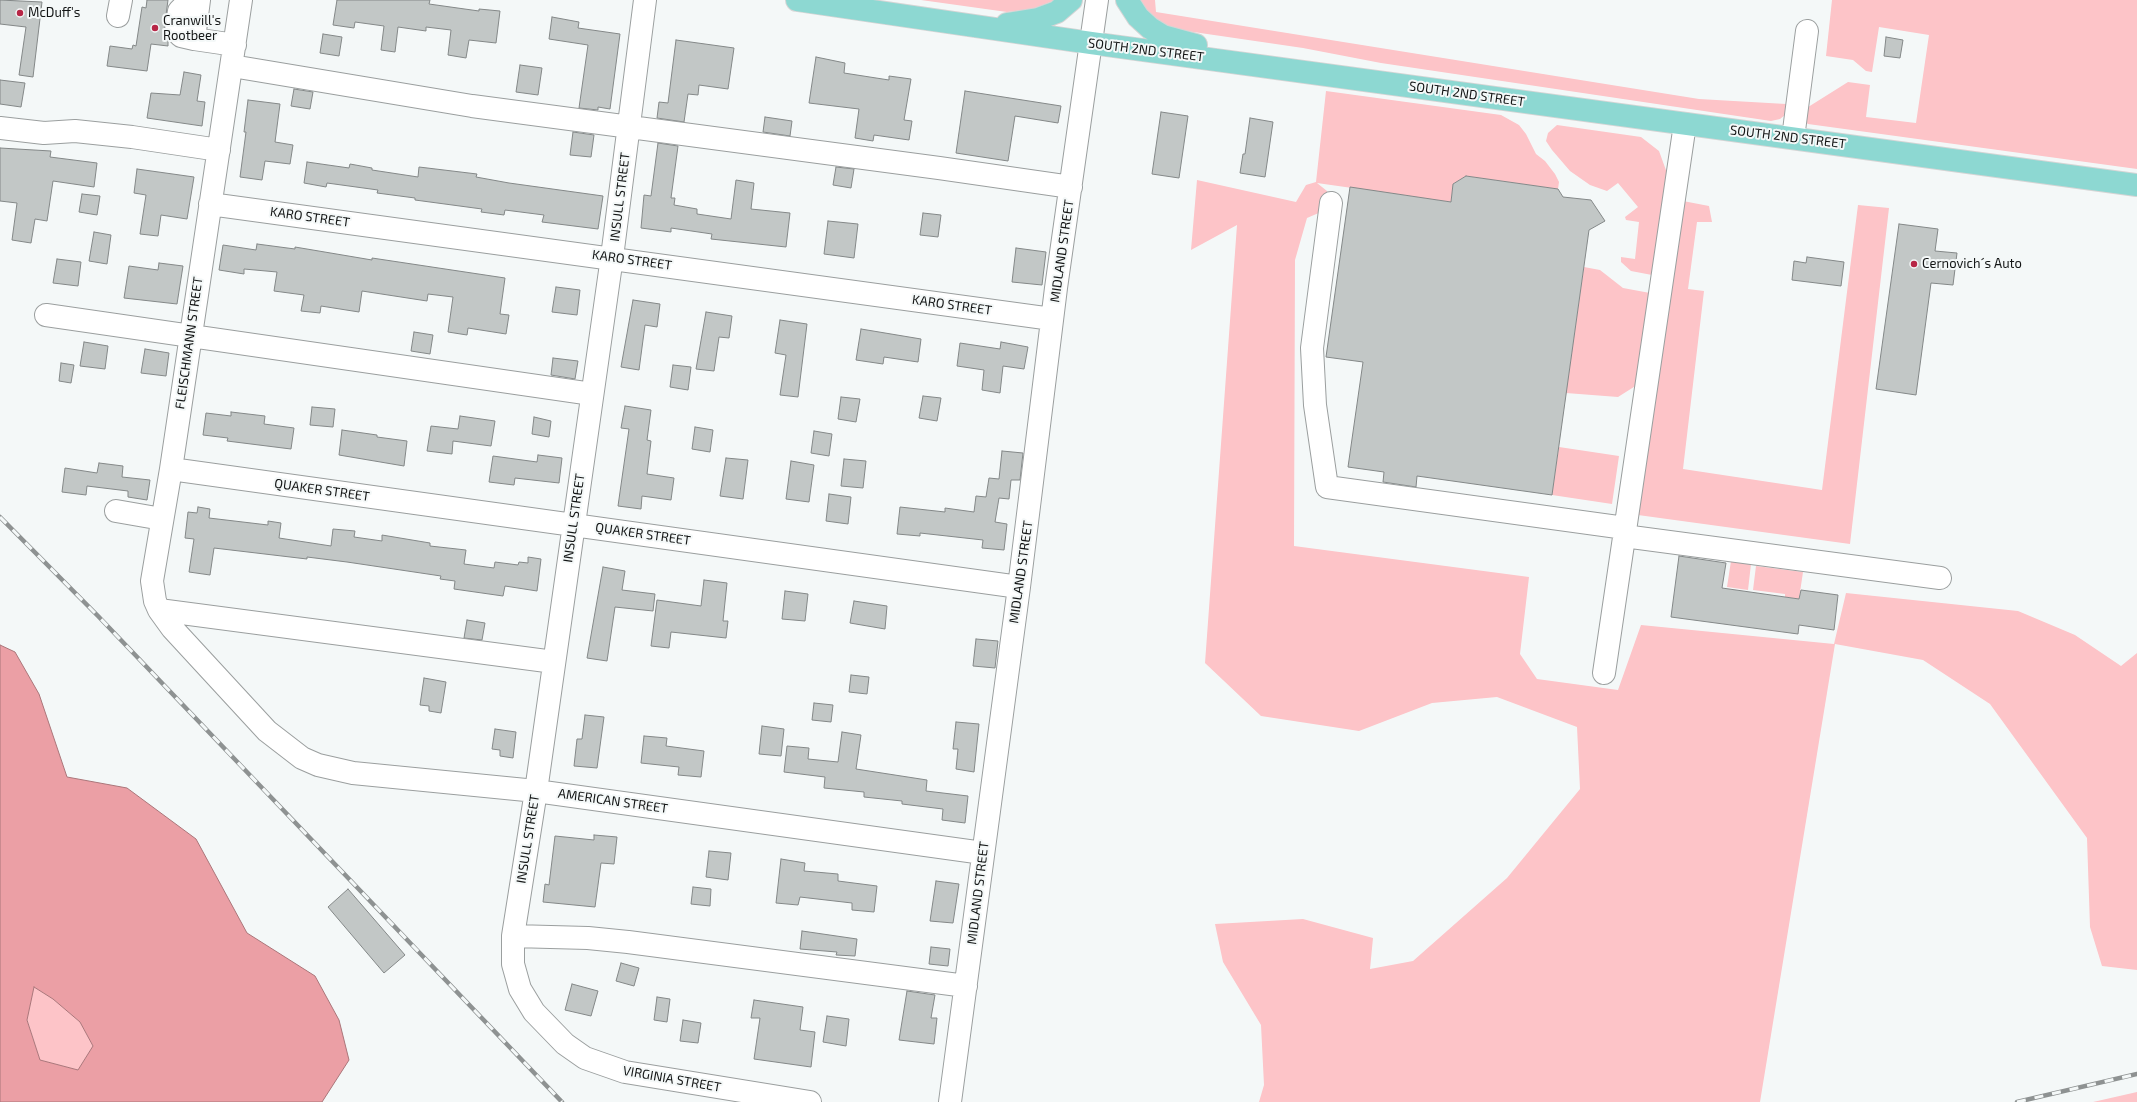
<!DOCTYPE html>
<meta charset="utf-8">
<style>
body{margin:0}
canvas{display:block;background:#f4f8f8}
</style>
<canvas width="2137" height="1102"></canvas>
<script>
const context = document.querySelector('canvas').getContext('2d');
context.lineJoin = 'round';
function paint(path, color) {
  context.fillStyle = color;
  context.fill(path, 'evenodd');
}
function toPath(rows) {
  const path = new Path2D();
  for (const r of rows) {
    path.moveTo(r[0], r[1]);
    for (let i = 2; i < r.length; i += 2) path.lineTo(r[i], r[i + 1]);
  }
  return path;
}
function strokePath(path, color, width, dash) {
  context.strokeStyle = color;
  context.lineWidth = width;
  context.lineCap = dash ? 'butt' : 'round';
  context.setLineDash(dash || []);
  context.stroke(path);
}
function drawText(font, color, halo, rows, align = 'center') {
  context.font = font + ' "Exo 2",sans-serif';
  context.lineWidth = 4;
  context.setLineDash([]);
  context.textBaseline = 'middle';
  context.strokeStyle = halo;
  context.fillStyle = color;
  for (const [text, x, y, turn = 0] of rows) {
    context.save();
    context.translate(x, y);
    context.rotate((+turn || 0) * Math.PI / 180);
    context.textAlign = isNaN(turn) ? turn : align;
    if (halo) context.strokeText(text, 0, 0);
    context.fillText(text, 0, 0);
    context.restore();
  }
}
paint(toPath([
 [921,0,1056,0,1032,9,1007,12],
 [1134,0,1155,0,1156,12,1699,99,1786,104,1788,106,1785,115,1780,119,1771,121,1381,63,1303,48,1173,29,1163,26],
 [1832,0,2137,0,2137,169,1808,124,1804,121,1805,109,1848,82,1870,85,1866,117,1916,123,1929,35,1879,27,1872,72,1866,71,1853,60,1826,56],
 [1326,91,1501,115,1519,125,1526,134,1536,154,1545,161,1555,174,1559,182,1558,189,1466,176,1453,184,1451,202,1317,183,1327,191,1327,203,1321,212,1307,218,1295,260,1294,546,1529,577,1520,654,1537,679,1618,690,1641,625,1834,644,1846,593,2018,611,2075,635,2121,666,2137,653,2137,970,2102,966,2090,927,2087,838,1990,704,1923,660,1835,644,1760,1102,1259,1102,1264,1085,1261,1025,1223,962,1215,924,1303,919,1373,938,1370,969,1413,961,1507,878,1580,789,1577,727,1497,697,1432,703,1359,731,1261,716,1205,663,1237,225,1191,250,1197,180,1296,202,1306,185,1316,182],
 [1557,125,1641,137,1659,151,1667,173,1652,275,1631,271,1621,262,1621,257,1635,259,1639,222,1626,220,1625,217,1638,207,1618,183,1607,191,1590,185,1570,171,1552,150,1546,141,1548,133],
 [1683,201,1709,206,1712,222,1697,222,1688,289,1704,291,1683,469,1822,490,1858,205,1889,208,1850,544,1638,515],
 [1584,267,1600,270,1623,288,1650,293,1637,385,1618,397,1566,393],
 [1559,447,1619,456,1612,504,1552,495],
 [1731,561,1751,564,1748,590,1727,587],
 [1756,566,1803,572,1799,599,1785,597,1785,594,1753,590],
 [34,987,53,999,80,1022,93,1046,78,1070,40,1060,27,1019],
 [2137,1092,2137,1102,2093,1102]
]), '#fdc4c8');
const water = toPath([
 [0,645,15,652,39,694,67,777,127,788,196,839,247,933,315,976,339,1020,349,1060,322,1102,0,1102,0,645],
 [34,987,53,999,80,1022,93,1046,78,1070,40,1060,27,1020,34,987]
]);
paint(water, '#eb9fa5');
strokePath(water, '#aa767a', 1);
const building = toPath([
 [0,0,42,2,33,77,19,75,26,27,0,24,0,0],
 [147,0,168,0,164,30,164,35,168,41,168,46,151,44,147,71,107,66,110,46,132,49,133,45,136,46,142,7,146,8,147,0],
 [337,0,430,0,429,4,479,11,479,9,500,11,496,43,469,40,466,58,448,55,451,30,426,27,426,31,398,27,395,52,381,50,384,26,355,22,354,28,333,25,337,0],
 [552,17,579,22,578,28,620,34,610,109,598,107,598,110,579,108,588,45,549,39,552,17],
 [323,34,342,37,339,56,320,53,323,34],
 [1886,37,1903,40,1900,58,1884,56,1886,37],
 [676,40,734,48,728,89,699,85,698,95,688,94,684,122,657,118,659,102,668,103,676,40],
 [816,57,845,63,844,73,889,80,889,76,911,79,904,120,912,121,909,140,874,135,873,141,855,138,859,109,809,103,816,57],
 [520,65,542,68,538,95,516,92,520,65],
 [184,72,201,75,197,101,205,102,202,126,147,118,151,93,180,95,184,72],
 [0,80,25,83,21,107,0,104,0,80],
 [294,89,313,92,310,109,291,106,294,89],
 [965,91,1061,106,1058,123,1015,116,1008,161,956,153,965,91],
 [248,100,280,104,275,142,293,145,290,164,265,161,262,180,240,177,246,132,244,132,248,100],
 [1161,112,1188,116,1179,178,1152,174,1161,112],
 [765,117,792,121,790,136,763,132,765,117],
 [1250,118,1273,122,1265,177,1240,173,1243,154,1245,154,1250,118],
 [573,132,594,135,591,157,570,155,573,132],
 [658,143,678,146,671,198,675,198,674,205,697,209,697,214,731,219,736,180,754,183,751,209,790,213,786,247,711,239,712,234,671,228,671,232,641,228,644,195,651,196,658,143],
 [0,148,51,151,50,157,97,163,94,187,53,181,47,221,35,219,31,243,12,240,17,203,0,201,0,148],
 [307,162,349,168,350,164,372,168,372,170,418,177,419,167,477,174,476,177,509,183,603,196,598,229,542,222,544,215,505,210,504,215,481,212,482,209,415,200,415,198,377,193,378,190,327,183,326,187,304,183,307,162],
 [836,167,854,169,851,188,833,185,836,167],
 [137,169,194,177,187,219,161,215,158,236,140,234,146,195,134,193,137,169],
 [1466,176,1558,189,1563,197,1591,200,1605,221,1589,230,1552,495,1417,476,1416,487,1383,482,1384,472,1348,467,1363,362,1326,357,1350,187,1451,202,1453,184,1466,176],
 [82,194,100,196,97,215,79,212,82,194],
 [923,213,941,215,938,237,920,235,923,213],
 [828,221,858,224,854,258,824,254,828,221],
 [1899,224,1938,229,1935,251,1957,253,1953,285,1931,283,1916,395,1876,389,1899,224],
 [94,232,111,235,107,264,89,261,94,232],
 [257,244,295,249,295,247,372,260,372,258,505,278,500,314,509,315,506,334,468,328,467,335,448,332,453,297,428,294,427,301,362,291,359,312,321,306,320,313,301,311,304,295,274,291,277,272,244,269,244,274,219,270,223,245,256,250,257,244],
 [1016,248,1046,252,1042,285,1012,282,1016,248],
 [1807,257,1844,262,1841,286,1792,280,1794,261,1806,263,1807,257],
 [57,259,81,262,78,286,53,283,57,259],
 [159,263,183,266,177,304,124,298,129,266,158,270,159,263],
 [556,287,580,290,577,315,552,312,556,287],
 [633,300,660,304,657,327,645,325,639,370,621,367,633,300],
 [706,312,732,316,729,338,719,337,714,371,696,369,706,312],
 [780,320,807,324,798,397,780,395,786,355,775,353,780,320],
 [861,329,921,339,918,362,884,357,883,364,856,360,861,329],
 [414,332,433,335,430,354,411,351,414,332],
 [84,342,108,346,105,369,80,366,84,342],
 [1001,342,1028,347,1024,369,1003,366,1000,393,982,390,984,370,957,366,960,343,1000,349,1001,342],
 [145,349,169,353,166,376,141,373,145,349],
 [553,358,578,361,575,379,551,375,553,358],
 [61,363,74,365,71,383,59,381,61,363],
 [673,365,691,367,688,390,670,387,673,365],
 [923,396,941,398,937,421,919,418,923,396],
 [841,397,860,399,856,422,838,419,841,397],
 [625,406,651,410,647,440,651,441,647,474,674,478,671,500,642,496,641,509,618,506,629,429,621,428,625,406],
 [312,407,335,409,333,427,310,425,312,407],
 [231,412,265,416,264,424,294,428,291,449,227,441,228,438,203,435,206,413,231,416,231,412],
 [460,416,495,421,491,446,453,441,452,454,427,451,431,426,458,429,460,416],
 [534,417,551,421,549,437,532,434,534,417],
 [695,427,713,430,710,452,692,449,695,427],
 [342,430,377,435,377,437,407,441,404,466,339,455,342,430],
 [814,431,832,434,829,456,811,453,814,431],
 [1002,451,1023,453,1020,480,1011,480,1009,499,999,498,995,522,1007,524,1004,550,982,548,983,540,920,533,920,536,897,534,900,507,945,512,945,508,974,512,976,496,986,497,989,478,999,479,1002,451],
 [538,455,562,458,559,483,515,478,514,485,489,482,493,456,537,462,538,455],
 [726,458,748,460,743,499,720,496,726,458],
 [844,459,866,461,863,488,841,486,844,459],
 [791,461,814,465,809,502,786,499,791,461],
 [99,463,123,466,122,477,150,480,147,500,128,497,128,491,87,486,86,495,62,492,65,468,97,473,99,463],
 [829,494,851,497,848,524,826,521,829,494],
 [198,507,210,509,209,518,268,525,268,521,281,523,279,538,331,546,333,529,355,531,354,537,382,541,382,535,430,543,430,546,466,550,464,564,494,568,495,562,518,565,519,562,528,563,528,557,541,559,537,591,505,586,503,596,454,589,455,581,440,579,441,576,347,562,307,557,307,559,214,548,210,575,189,572,194,539,185,538,188,512,197,513,198,507],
 [1679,556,1726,563,1722,588,1799,599,1801,590,1838,595,1834,630,1799,625,1798,634,1671,617,1679,556],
 [603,567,625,571,622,590,655,594,653,611,615,607,607,661,587,658,603,567],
 [704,580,727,583,723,621,728,621,726,638,671,632,669,648,651,646,657,600,701,606,704,580],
 [785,591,808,594,805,621,782,619,785,591],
 [854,601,887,606,885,629,850,623,854,601],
 [467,620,485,623,482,640,464,638,467,620],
 [976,639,998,641,995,668,973,666,976,639],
 [851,675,869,677,867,694,849,692,851,675],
 [424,678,446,682,441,713,429,711,429,706,420,705,424,678],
 [814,703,833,705,831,722,812,720,814,703],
 [585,715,604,717,597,768,574,766,577,739,582,739,585,715],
 [956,722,979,724,974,772,956,769,958,749,953,749,956,722],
 [762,726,784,729,781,756,759,754,762,726],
 [495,729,516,732,513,758,500,756,500,750,492,749,495,729],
 [842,732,861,735,856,769,927,780,926,791,968,796,965,823,942,820,943,809,902,804,902,801,864,797,864,792,824,788,825,777,784,772,787,746,809,748,808,759,838,762,842,732],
 [644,736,667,738,666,746,704,751,701,777,678,775,679,767,641,763,644,736],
 [594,835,617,837,614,864,601,863,595,907,543,902,545,884,549,885,555,836,594,840,594,835],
 [709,851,731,853,728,880,706,877,709,851],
 [781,859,805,863,804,871,838,874,838,881,877,886,874,912,852,910,852,903,800,897,798,905,776,903,781,859],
 [936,881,959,884,953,923,930,921,936,881],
 [693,887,711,889,710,906,691,904,693,887],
 [348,889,405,955,384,973,328,907,348,889],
 [802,931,857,939,855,956,836,955,837,952,800,949,802,931],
 [931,947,950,949,948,966,929,964,931,947],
 [621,963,639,968,634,986,616,981,621,963],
 [572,984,598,991,591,1016,565,1010,572,984],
 [907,991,935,995,931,1018,937,1018,934,1044,899,1040,907,991],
 [657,997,670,999,667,1022,654,1020,657,997],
 [754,1000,803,1007,800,1030,815,1032,811,1067,754,1059,760,1018,751,1018,754,1000],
 [827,1016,849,1019,846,1046,823,1042,827,1016],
 [683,1020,701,1023,698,1043,680,1041,683,1020]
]);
paint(building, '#c2c7c6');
strokePath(building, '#848888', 1);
const minor = toPath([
 [190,0,179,11,176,31,181,36,194,39],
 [199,0,194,39,235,45],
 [241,0,171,469,152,581,155,601,159,610,172,628,267,731,302,758,318,765,353,773,536,791,983,853],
 [645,0,612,257,536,791,513,936,513,964,520,989,534,1012,565,1044,585,1058,625,1072,810,1102],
 [118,16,121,0],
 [232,66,472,106,939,168,1071,187],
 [0,128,44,133,75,131,132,137,219,150],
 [1793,138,1807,31],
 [1331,203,1312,348,1315,405,1327,487,1625,528],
 [210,204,1052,319],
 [46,315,592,394],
 [171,469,1019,587],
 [116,511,162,519],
 [1624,536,1940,578],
 [159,610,554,662],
 [1604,673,1685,124],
 [513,936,588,938,628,942,966,986],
 [950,1102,1019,587,1056,288,1097,0]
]);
const major = toPath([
 [797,0,1091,43,2137,185],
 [1127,0,1138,17,1150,28,1163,36,1196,45],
 [1007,24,1038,19,1057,12,1071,0]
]);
strokePath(minor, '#9b9f9f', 24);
strokePath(major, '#d5d5d5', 24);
strokePath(minor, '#fff', 22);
strokePath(major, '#8dd8d2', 22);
const rail = toPath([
 [0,517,98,616,562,1102],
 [2017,1102,2137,1074]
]);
strokePath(rail, '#8e9292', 4.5);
strokePath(rail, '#f4f8f8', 3, [9]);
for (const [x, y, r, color] of [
 [20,13,4,"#b72646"],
 [155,28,4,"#b72646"],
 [1914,264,4,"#b72646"]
]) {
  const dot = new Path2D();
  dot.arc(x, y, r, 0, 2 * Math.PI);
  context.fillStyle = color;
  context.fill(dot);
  strokePath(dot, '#f4f8f8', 1.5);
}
drawText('13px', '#131515', '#f4f8f8', [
 ["McDuff's",28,13],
 ["Cranwill's",163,21],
 ["Rootbeer",163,36],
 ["Cernovich´s Auto",1922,264]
], 'left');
drawText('13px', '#131515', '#f4f8f8', [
 ["SOUTH 2ND STREET",1146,50,7],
 ["SOUTH 2ND STREET",1467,94,8],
 ["SOUTH 2ND STREET",1788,137,7],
 ["INSULL STREET",620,197,-83],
 ["KARO STREET",310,217,8],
 ["MIDLAND STREET",1062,251,-82],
 ["KARO STREET",632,260,8],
 ["KARO STREET",952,305,8],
 ["FLEISCHMANN STREET",189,343,-82],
 ["QUAKER STREET",322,490,8],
 ["INSULL STREET",574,518,-82],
 ["QUAKER STREET",643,534,8],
 ["MIDLAND STREET",1021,572,-82],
 ["AMERICAN STREET",613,801,8],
 ["INSULL STREET",528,839,-81],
 ["MIDLAND STREET",978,893,-83],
 ["VIRGINIA STREET",672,1079,10]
]);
</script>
